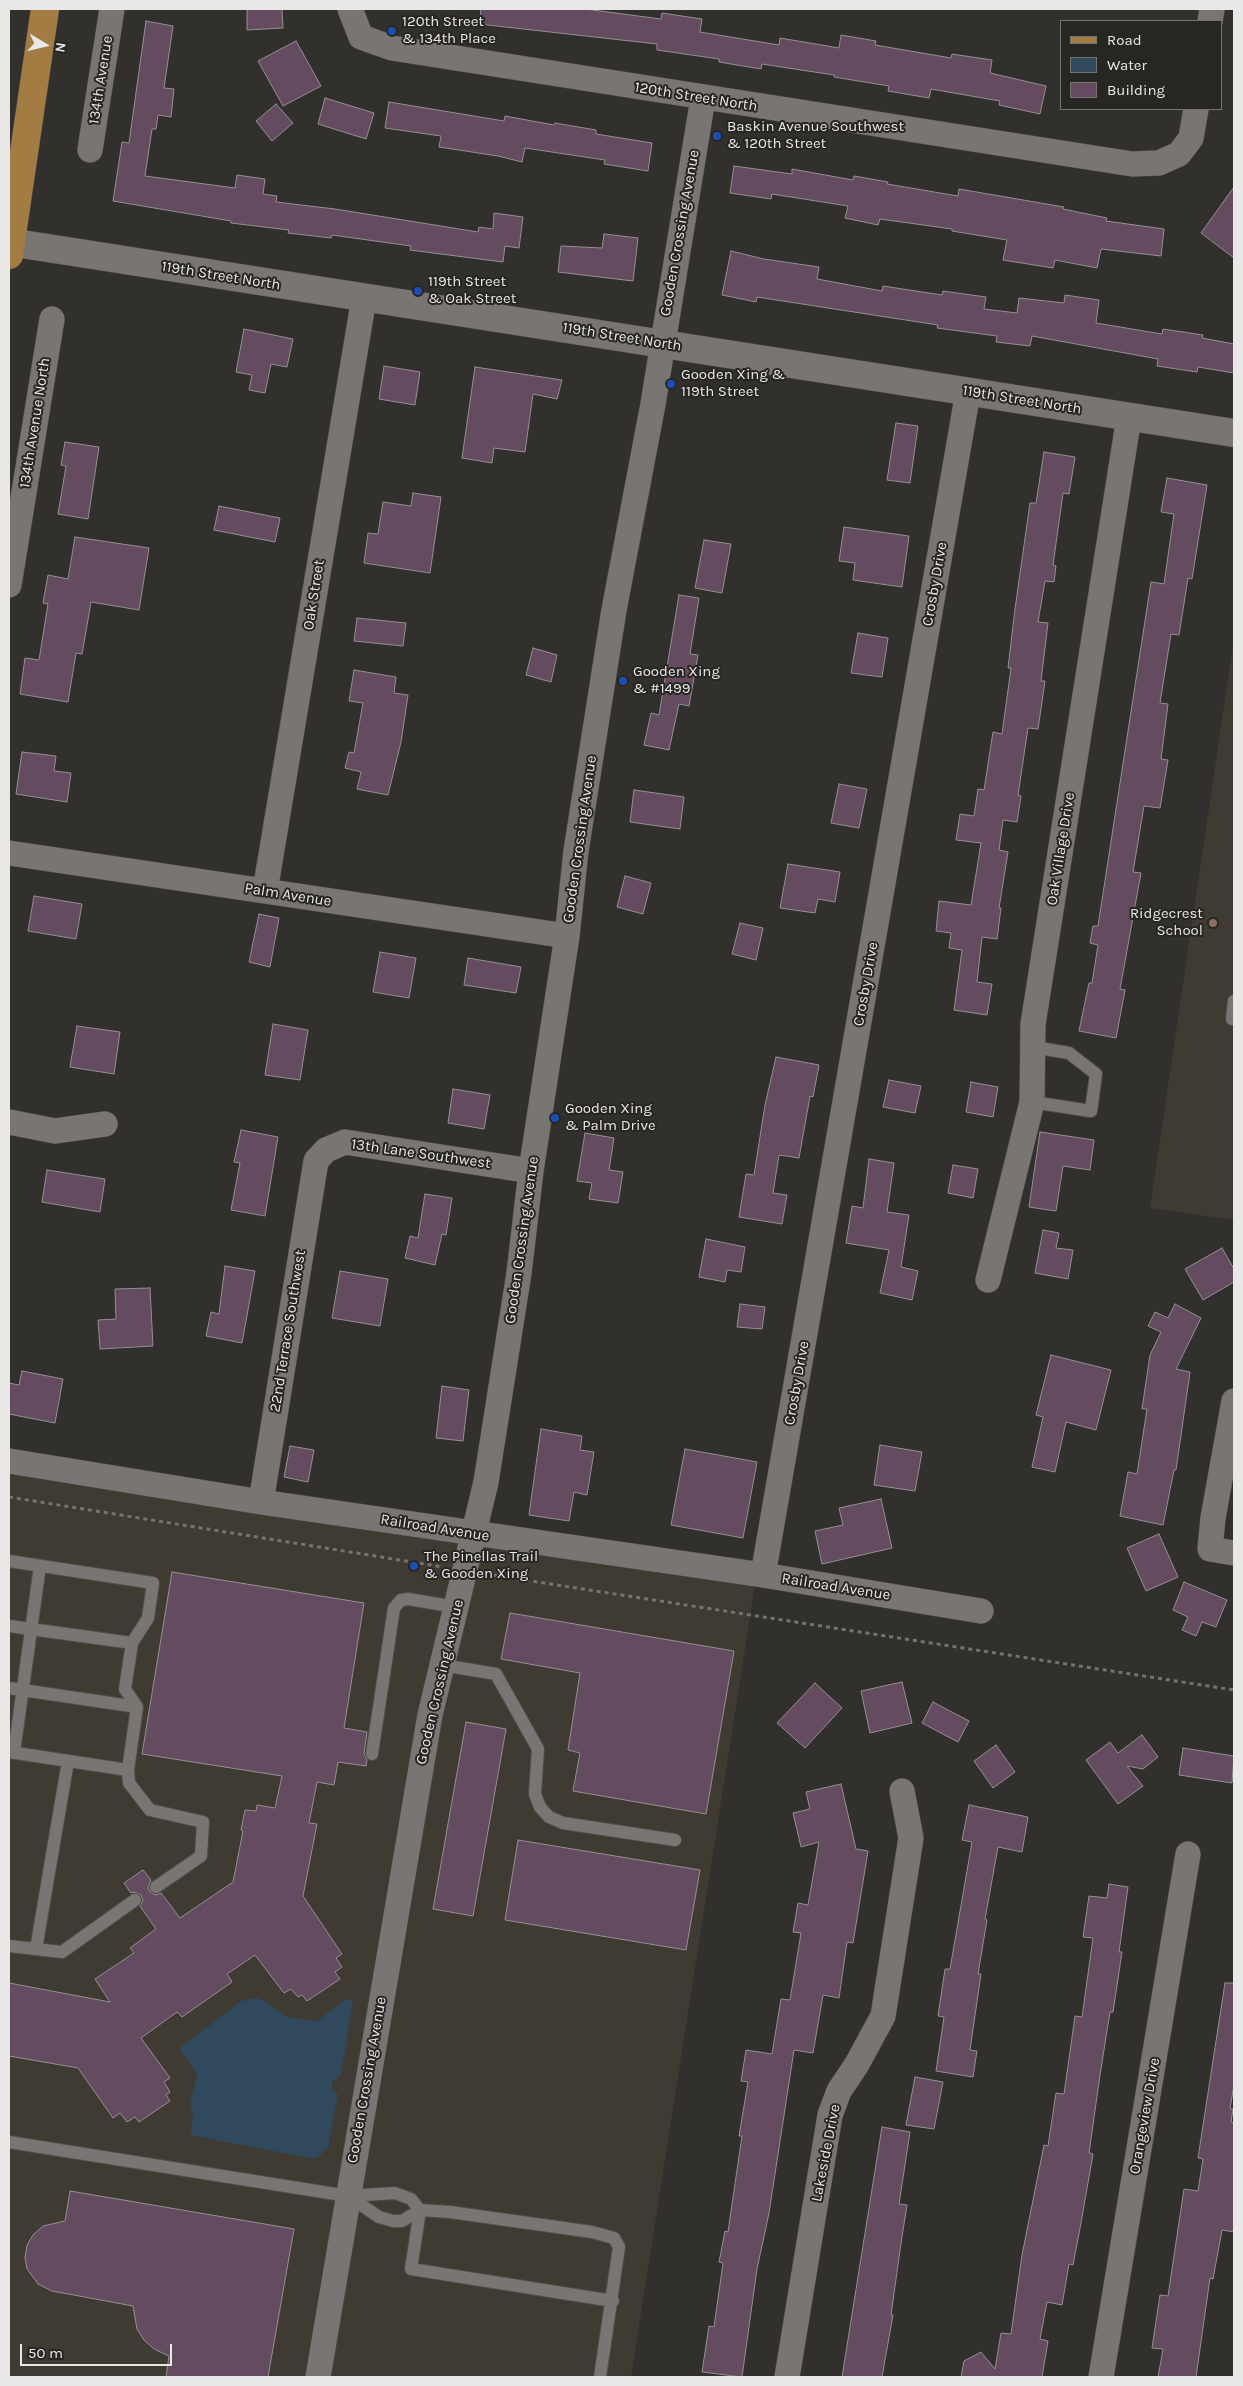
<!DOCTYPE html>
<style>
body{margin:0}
#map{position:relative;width:1243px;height:2386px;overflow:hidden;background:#32302d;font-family:Karla,sans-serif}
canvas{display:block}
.frame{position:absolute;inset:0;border:10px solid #eae8e6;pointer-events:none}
.legend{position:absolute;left:1060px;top:20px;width:162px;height:90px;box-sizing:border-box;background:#282623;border:1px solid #767471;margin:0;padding:6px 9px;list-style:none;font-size:15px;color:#eae8e6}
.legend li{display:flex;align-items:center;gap:10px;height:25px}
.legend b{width:25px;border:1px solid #767471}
.north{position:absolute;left:20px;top:20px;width:50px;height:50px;-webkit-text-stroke:4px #282623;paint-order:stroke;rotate:99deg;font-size:14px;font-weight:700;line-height:20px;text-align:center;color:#eae8e6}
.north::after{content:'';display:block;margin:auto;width:18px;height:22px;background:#eae8e6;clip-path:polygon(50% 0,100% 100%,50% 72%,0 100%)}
.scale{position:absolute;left:20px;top:2344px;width:152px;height:22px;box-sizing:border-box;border:2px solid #eae8e6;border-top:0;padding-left:6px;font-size:15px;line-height:18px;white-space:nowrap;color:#eae8e6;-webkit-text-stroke:4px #282623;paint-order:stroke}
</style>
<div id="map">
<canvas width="1243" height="2386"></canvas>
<div class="frame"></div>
<ul class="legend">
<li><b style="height:6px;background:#a37c44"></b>Road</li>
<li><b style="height:14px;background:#30495d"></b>Water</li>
<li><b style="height:14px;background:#644b5f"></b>Building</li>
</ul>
<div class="north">N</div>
<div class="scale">50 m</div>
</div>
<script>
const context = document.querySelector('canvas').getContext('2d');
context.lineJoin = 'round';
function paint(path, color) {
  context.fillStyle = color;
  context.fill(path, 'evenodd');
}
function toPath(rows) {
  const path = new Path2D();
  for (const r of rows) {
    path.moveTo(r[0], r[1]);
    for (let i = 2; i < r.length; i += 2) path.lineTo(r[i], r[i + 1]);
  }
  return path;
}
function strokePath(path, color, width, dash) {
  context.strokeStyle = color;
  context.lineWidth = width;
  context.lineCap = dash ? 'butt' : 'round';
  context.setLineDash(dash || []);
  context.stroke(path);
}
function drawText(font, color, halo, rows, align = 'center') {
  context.font = font + ' Karla,sans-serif';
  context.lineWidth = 4;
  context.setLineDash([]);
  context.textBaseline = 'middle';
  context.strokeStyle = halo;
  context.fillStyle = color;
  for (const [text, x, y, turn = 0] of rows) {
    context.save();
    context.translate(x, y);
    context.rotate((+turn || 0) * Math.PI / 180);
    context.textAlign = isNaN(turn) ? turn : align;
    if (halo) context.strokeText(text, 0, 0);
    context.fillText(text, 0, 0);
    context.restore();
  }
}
paint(toPath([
 [1234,638,1234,1220,1150,1208],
 [9,1472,460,1543,419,1713,306,2377,9,2377],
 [346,1999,336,2078,332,2082,332,2089,193,2119,190,2102,197,2077,191,2064,180,2049,265,2001,287,2017,317,2021],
 [483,1547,755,1585,631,2377,330,2377,442,1718]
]), '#3f3b33');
paint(toPath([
 [256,1998,265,2001,287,2017,317,2021,346,1999,353,2000,341,2075,332,2082,332,2089,338,2095,328,2148,315,2159,190,2135,193,2119,190,2102,197,2077,191,2064,179,2049,241,2001]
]), '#30495d');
const building = toPath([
 [247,9,282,9,283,28,247,30,247,9],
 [481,9,585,9,661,19,662,13,702,19,700,32,779,45,780,38,839,48,841,35,876,41,875,45,951,58,952,54,992,60,990,73,1046,86,1040,114,999,105,1000,101,931,89,929,98,888,91,889,86,834,77,834,75,762,64,761,69,719,62,719,59,657,50,657,44,479,24,481,9],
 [146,21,173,26,164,88,174,89,171,117,158,115,156,129,152,129,145,176,235,188,237,175,265,179,263,194,277,196,276,202,335,209,478,232,479,227,493,229,494,213,523,217,519,248,505,246,503,262,410,250,411,246,332,235,331,238,288,233,289,230,231,223,231,221,113,201,122,142,129,143,146,21],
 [296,41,321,86,283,106,258,61,296,41],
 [325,98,374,113,366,139,318,124,325,98],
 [389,102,504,121,505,116,554,125,555,123,596,130,596,134,652,143,648,171,604,164,605,160,525,148,522,162,498,156,439,147,441,136,385,128,389,102],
 [276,104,293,123,272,141,256,121,276,104],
 [734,166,792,174,792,169,853,180,854,176,888,182,887,184,958,196,959,189,1064,207,1063,209,1107,218,1106,221,1164,229,1161,256,1101,249,1097,268,1055,260,1053,268,1003,260,1007,240,952,231,952,229,880,219,878,225,845,218,848,206,772,194,771,199,730,193,734,166],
 [1234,187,1234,258,1201,233,1234,187],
 [604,234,638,238,633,281,558,272,561,246,602,248,604,234],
 [731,251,764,259,819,267,817,279,882,291,883,286,942,295,943,291,986,297,984,309,1017,313,1019,298,1064,303,1065,295,1099,300,1096,323,1162,334,1163,329,1203,335,1202,338,1234,344,1234,373,1198,367,1197,372,1157,366,1158,359,1032,336,1030,346,996,342,997,336,937,328,938,325,757,297,756,302,722,295,731,251],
 [244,329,293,339,287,367,271,364,265,393,249,390,252,375,236,372,244,329],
 [384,366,420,372,415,405,379,399,384,366],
 [475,367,562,380,557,399,533,394,525,452,494,448,492,463,462,458,475,367],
 [896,423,918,426,910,483,887,480,896,423],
 [65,442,99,447,88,519,58,514,66,466,61,465,65,442],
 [1044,452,1075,457,1069,494,1063,493,1053,565,1056,566,1054,582,1045,581,1038,622,1048,623,1041,681,1045,681,1038,729,1028,728,1018,795,1021,796,1017,822,1003,820,999,850,1008,852,999,908,1001,908,997,939,982,937,977,982,992,984,987,1015,954,1010,962,950,949,948,951,933,936,931,939,901,971,905,981,843,956,840,960,814,974,816,978,789,984,790,993,732,1002,734,1011,668,1008,668,1015,609,1030,503,1036,503,1044,452],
 [1167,478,1207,485,1192,579,1188,578,1179,635,1171,634,1160,703,1168,704,1161,759,1168,760,1160,808,1144,806,1133,872,1141,873,1120,989,1125,990,1116,1038,1079,1031,1089,983,1092,983,1098,945,1090,943,1093,926,1098,926,1151,582,1164,584,1174,514,1161,512,1167,478],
 [413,493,441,497,430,573,364,563,368,533,378,534,383,502,411,506,413,493],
 [219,506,280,518,275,542,214,530,219,506],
 [844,527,909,536,902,587,853,580,855,563,839,561,844,527],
 [75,537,149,548,139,610,91,602,82,654,76,653,68,702,20,694,25,658,39,660,48,604,43,603,48,575,68,579,75,537],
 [704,540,731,544,722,593,695,588,704,540],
 [679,595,699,598,690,654,698,655,689,706,679,704,669,750,644,745,651,713,659,715,679,595],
 [357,618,406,623,403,646,354,641,357,618],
 [858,633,888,638,882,677,851,673,858,633],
 [533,648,557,655,551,682,526,675,533,648],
 [354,670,396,677,394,693,408,695,401,742,388,795,357,789,361,772,345,768,349,752,354,753,363,703,349,701,354,670],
 [22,752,56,756,54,771,71,773,67,802,16,794,22,752],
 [839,784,867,789,859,828,831,823,839,784],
 [634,790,684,797,680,829,630,822,634,790],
 [788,864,840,872,835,902,818,899,815,913,780,908,788,864],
 [625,876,651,883,643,914,617,907,625,876],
 [34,896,82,904,76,939,28,931,34,896],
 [259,914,279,918,270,967,249,962,259,914],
 [740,923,763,928,756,960,732,954,740,923],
 [380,952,416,958,409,998,373,992,380,952],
 [468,958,521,967,516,993,464,985,468,958],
 [273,1024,308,1030,300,1080,265,1075,273,1024],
 [77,1026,120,1032,114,1074,70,1067,77,1026],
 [776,1057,819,1065,813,1097,810,1096,799,1158,779,1155,773,1193,787,1195,782,1224,739,1217,746,1174,754,1175,765,1105,776,1057],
 [889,1080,921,1086,915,1113,883,1107,889,1080],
 [971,1082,998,1087,993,1117,966,1112,971,1082],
 [453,1089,490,1095,484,1129,448,1123,453,1089],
 [241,1130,278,1137,265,1216,231,1210,240,1163,234,1162,241,1130],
 [1040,1132,1094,1140,1090,1170,1063,1166,1056,1211,1029,1207,1040,1132],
 [585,1133,614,1138,609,1170,623,1172,618,1203,589,1199,592,1183,577,1181,585,1133],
 [869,1159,894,1163,887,1212,909,1215,901,1267,918,1271,912,1300,880,1293,889,1250,846,1243,852,1206,863,1208,869,1159],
 [953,1165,978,1169,973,1198,948,1193,953,1165],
 [47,1170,105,1179,100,1212,42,1202,47,1170],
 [425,1194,452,1198,446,1235,442,1234,435,1265,405,1258,410,1236,418,1238,425,1194],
 [1043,1230,1059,1233,1056,1248,1073,1250,1068,1279,1035,1273,1043,1230],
 [706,1239,745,1247,741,1272,727,1270,725,1282,699,1277,706,1239],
 [1222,1248,1234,1269,1234,1282,1203,1300,1185,1269,1222,1248],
 [225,1266,255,1271,242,1343,206,1336,211,1312,219,1314,225,1266],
 [340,1271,388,1279,380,1326,332,1318,340,1271],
 [150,1288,153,1346,100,1349,98,1320,116,1319,115,1289,150,1288],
 [740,1304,765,1307,762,1329,737,1327,740,1304],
 [1175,1304,1201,1318,1176,1369,1190,1372,1176,1470,1174,1470,1163,1525,1120,1516,1128,1472,1137,1474,1147,1409,1142,1409,1150,1355,1161,1332,1148,1326,1155,1312,1168,1318,1175,1304],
 [1051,1355,1111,1370,1096,1430,1066,1422,1055,1472,1032,1467,1043,1417,1036,1415,1051,1355],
 [22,1371,63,1379,55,1423,9,1414,9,1383,19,1385,22,1371],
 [442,1386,469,1390,463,1441,436,1438,442,1386],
 [541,1429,582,1436,580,1450,594,1452,587,1495,574,1492,569,1521,529,1515,541,1429],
 [880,1445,922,1452,915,1491,874,1485,880,1445],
 [290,1446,314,1450,308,1482,284,1477,290,1446],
 [685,1449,757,1462,743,1538,671,1525,685,1449],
 [881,1499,892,1548,822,1564,815,1531,843,1525,839,1508,881,1499],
 [1159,1534,1178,1577,1146,1591,1127,1548,1159,1534],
 [172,1572,364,1603,344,1728,367,1732,364,1753,367,1760,366,1766,338,1762,334,1785,317,1782,309,1823,317,1824,303,1896,342,1954,336,1958,342,1967,335,1972,340,1979,307,2001,302,1995,298,1997,291,1989,284,1993,255,1955,227,1974,232,1982,182,2017,177,2012,141,2038,170,2078,164,2082,170,2092,166,2095,170,2101,139,2122,135,2117,127,2122,120,2113,113,2118,78,2068,9,2056,9,1983,110,2002,95,1979,134,1953,130,1948,156,1929,140,1906,143,1900,141,1895,135,1892,131,1893,124,1883,143,1870,151,1880,148,1887,150,1892,156,1895,161,1893,180,1918,233,1882,243,1831,241,1830,245,1810,256,1811,257,1805,275,1808,282,1776,142,1754,172,1572],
 [1184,1582,1227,1600,1216,1627,1202,1622,1196,1636,1182,1630,1188,1617,1173,1610,1184,1582],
 [510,1613,734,1651,706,1814,573,1791,580,1753,568,1750,580,1673,501,1659,510,1613],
 [902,1682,912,1723,870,1733,861,1691,902,1682],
 [815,1683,842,1708,805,1748,777,1723,815,1683],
 [933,1702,969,1721,958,1742,922,1723,933,1702],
 [466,1722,506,1729,473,1916,433,1909,466,1722],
 [1142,1735,1158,1757,1143,1769,1127,1766,1143,1786,1118,1804,1086,1760,1110,1742,1118,1753,1142,1735],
 [996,1745,1015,1772,993,1788,974,1761,996,1745],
 [1183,1748,1234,1756,1232,1783,1179,1775,1183,1748],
 [841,1784,856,1849,868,1851,853,1943,847,1942,839,1998,823,1995,813,2053,794,2050,769,2213,757,2269,742,2377,702,2372,709,2326,714,2327,723,2263,719,2262,725,2231,728,2232,742,2136,739,2136,748,2082,741,2081,746,2050,772,2054,781,1999,790,2000,801,1933,793,1932,798,1903,808,1905,819,1842,801,1847,793,1813,810,1809,806,1792,841,1784],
 [969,1805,1028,1817,1022,1852,998,1847,985,1919,987,1920,978,1974,981,1974,970,2050,977,2051,973,2077,936,2071,944,2017,938,2016,945,1969,950,1969,972,1842,962,1840,969,1805],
 [518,1840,700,1870,686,1950,505,1920,518,1840],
 [1109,1884,1128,1887,1119,1952,1122,1952,1113,2012,1110,2012,1100,2075,1089,2153,1093,2154,1081,2223,1073,2265,1069,2264,1062,2305,1047,2302,1040,2339,1048,2341,1042,2377,961,2377,964,2361,981,2352,995,2369,1001,2333,1011,2334,1022,2255,1044,2145,1048,2146,1056,2093,1064,2094,1075,2016,1082,2017,1093,1938,1083,1937,1089,1896,1107,1898,1109,1884],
 [1225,1983,1234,1983,1234,2084,1230,2109,1233,2109,1231,2122,1234,2123,1234,2232,1222,2230,1213,2279,1210,2278,1196,2377,1158,2377,1163,2349,1152,2348,1160,2295,1168,2296,1184,2189,1198,2191,1203,2159,1198,2158,1225,1983],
 [915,2077,943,2082,934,2129,906,2125,915,2077],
 [882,2127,910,2132,899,2204,907,2205,901,2243,891,2315,893,2315,882,2377,842,2377,882,2127],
 [70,2191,294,2229,268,2377,166,2377,169,2356,154,2349,144,2340,137,2329,133,2306,52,2291,38,2284,27,2269,25,2257,27,2245,33,2235,43,2226,65,2221,70,2191]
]);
paint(building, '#644b5f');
strokePath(building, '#949093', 1);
const service = toPath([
 [1232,1019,1234,1001],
 [1032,1102,1091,1111,1096,1074,1069,1053,1033,1047],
 [9,1561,153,1583,148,1618,132,1643,125,1689,137,1707,128,1770,9,1752],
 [9,1626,132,1643],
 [442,1665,496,1674,538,1749,535,1794,540,1807,549,1817,563,1823,675,1840],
 [9,1688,137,1707],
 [14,1752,40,1566],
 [372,1754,394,1608,401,1600,408,1599,456,1607],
 [128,1770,129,1783,150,1810,203,1822,201,1856,156,1887],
 [9,1946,62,1952,135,1900],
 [36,1949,68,1761],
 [9,2142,348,2196,395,2193,411,2199,420,2210,411,2269,613,2301],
 [348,2196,379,2217,393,2221,402,2221,420,2210,450,2212,592,2232,614,2238,619,2247,600,2377]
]);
const minor = toPath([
 [350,9,361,37,392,48,1132,164,1159,163,1179,154,1191,138,1196,109],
 [1210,21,1212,9],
 [90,150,112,9],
 [9,585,52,319],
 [9,853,567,936],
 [265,891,364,298],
 [9,1122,55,1131,105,1124],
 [988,1280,1032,1102,1033,1024,1129,417],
 [1234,1401,1213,1518,1210,1549,1234,1553],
 [9,1461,261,1502,763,1575,981,1611],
 [261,1502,316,1161,326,1150,345,1142,531,1171],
 [763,1575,968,392],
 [318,2377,430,1715,486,1482,519,1273,531,1171,567,936,576,851,614,610,653,404,703,98],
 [787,2377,830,2115,839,2091,857,2064,883,2016,911,1838,902,1791],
 [1101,2377,1188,1854]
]);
const tertiary = toPath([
 [9,242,1234,433]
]);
const primary = toPath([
 [9,255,45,9]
]);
strokePath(service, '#504e4b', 14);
strokePath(minor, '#504e4b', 26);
strokePath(tertiary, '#504e4b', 29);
strokePath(primary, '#504e4b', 29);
strokePath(toPath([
 [9,1497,443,1567],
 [486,1574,1234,1690]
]), '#757370', 3, [4, 4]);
strokePath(service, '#787572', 12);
strokePath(minor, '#787572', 25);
strokePath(tertiary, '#787572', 28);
strokePath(primary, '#a37c44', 28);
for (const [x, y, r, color] of [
 [392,31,5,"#1a4fb4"],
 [717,136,5,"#1a4fb4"],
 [418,291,5,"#1a4fb4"],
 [671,384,5,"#1a4fb4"],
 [623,681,5,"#1a4fb4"],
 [1213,923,5,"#8d6e63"],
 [555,1118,5,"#1a4fb4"],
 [414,1566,5,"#1a4fb4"]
]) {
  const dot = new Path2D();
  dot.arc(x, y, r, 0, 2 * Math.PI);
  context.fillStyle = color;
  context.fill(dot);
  strokePath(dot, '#282623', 2);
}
drawText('15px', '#eae8e6', '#282623', [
 ["120th Street",402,22],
 ["& 134th Place",402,39],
 ["Baskin Avenue Southwest",727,127],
 ["& 120th Street",727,144],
 ["119th Street",428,282],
 ["& Oak Street",428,299],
 ["Gooden Xing &",681,375],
 ["119th Street",681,392],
 ["Gooden Xing",633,672],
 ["& #1499",633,689],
 ["Ridgecrest",1203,914,"right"],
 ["School",1203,931,"right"],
 ["Gooden Xing",565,1109],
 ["& Palm Drive",565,1126],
 ["The Pinellas Trail",424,1557],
 ["& Gooden Xing",424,1574]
], 'left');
drawText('15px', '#eae8e6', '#282623', [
 ["134th Avenue",101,80,-81],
 ["120th Street North",696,97,9],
 ["Gooden Crossing Avenue",680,233,-80],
 ["119th Street North",221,276,9],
 ["119th Street North",622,337,9],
 ["119th Street North",1022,400,9],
 ["134th Avenue North",35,423,-81],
 ["Crosby Drive",935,584,-80],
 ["Oak Street",314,595,-81],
 ["Gooden Crossing Avenue",580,839,-82],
 ["Oak Village Drive",1061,849,-81],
 ["Palm Avenue",288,895,9],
 ["Crosby Drive",866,984,-80],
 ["13th Lane Southwest",421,1154,8],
 ["Gooden Crossing Avenue",522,1240,-82],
 ["22nd Terrace Southwest",288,1331,-81],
 ["Crosby Drive",797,1383,-80],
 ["Railroad Avenue",435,1528,9],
 ["Railroad Avenue",836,1587,9],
 ["Gooden Crossing Avenue",440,1682,-77],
 ["Gooden Crossing Avenue",367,2080,-80],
 ["Orangeview Drive",1145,2116,-80],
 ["Lakeside Drive",826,2153,-79]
]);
</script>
